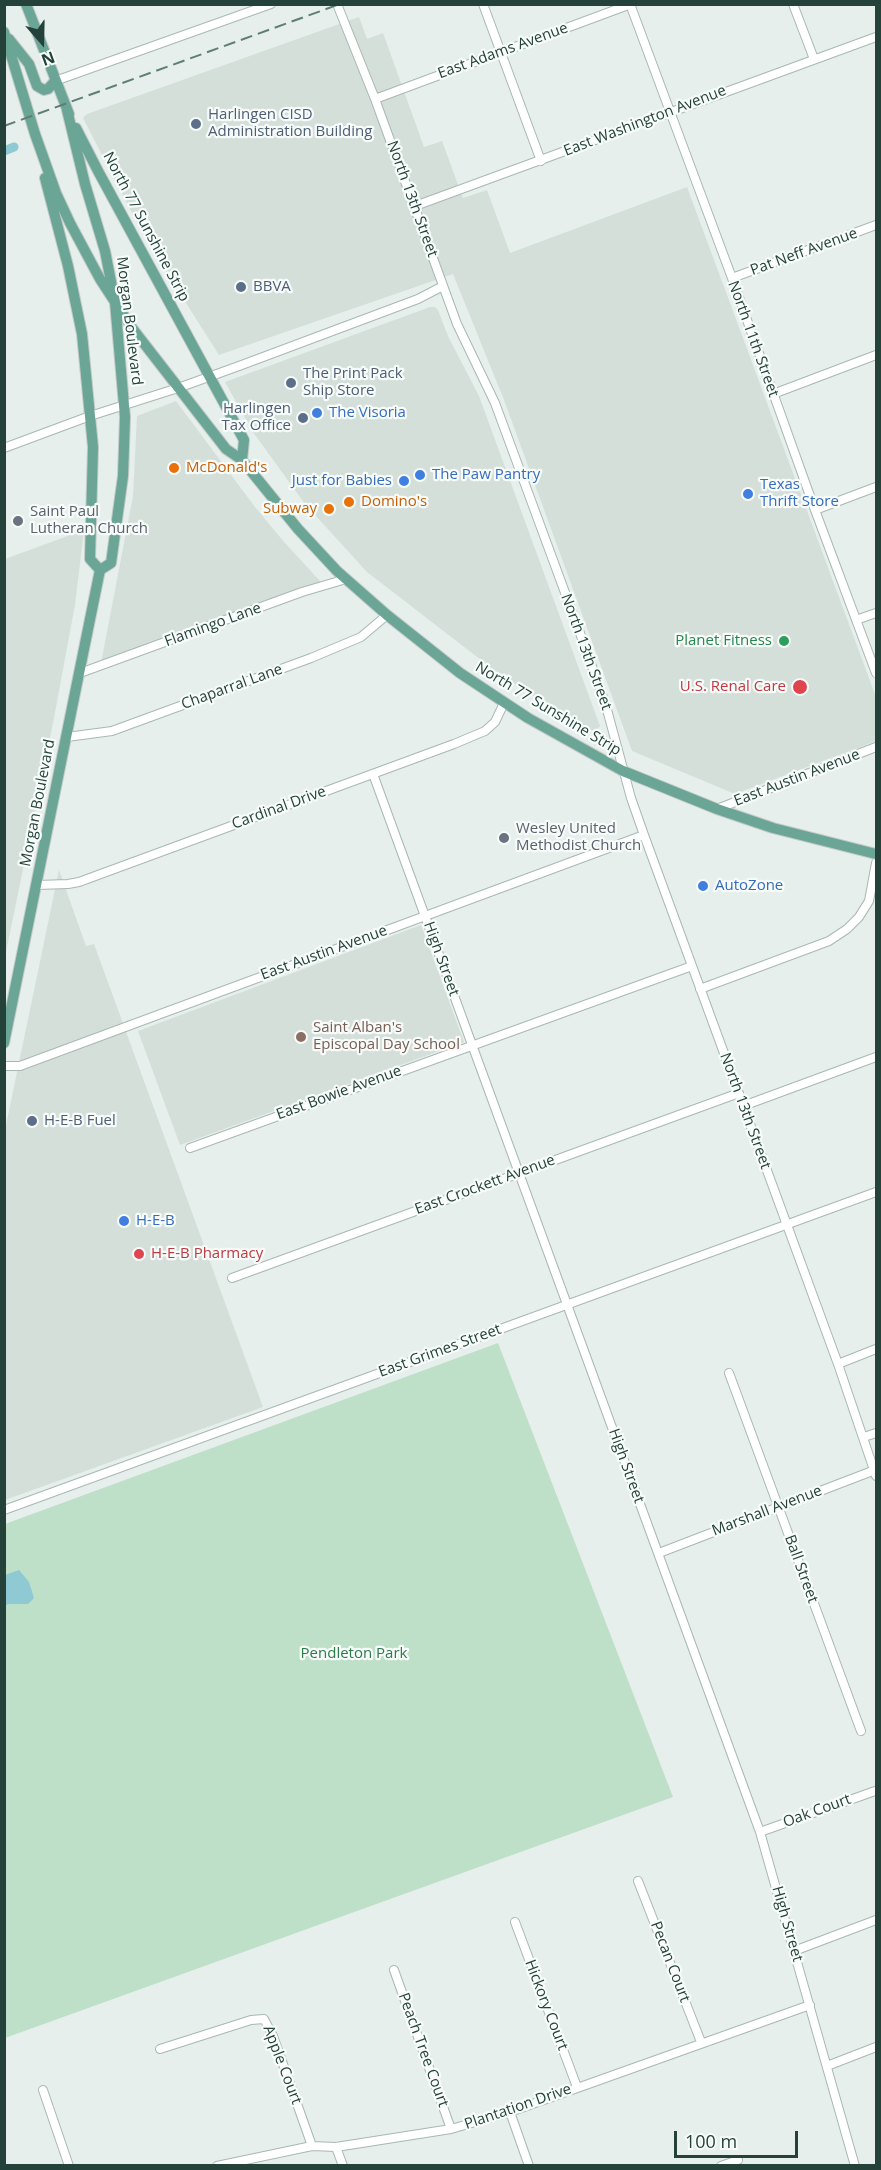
<!DOCTYPE html>
<style>
body{margin:0}
#map{position:relative;width:881px;height:2170px;overflow:hidden;background:#e6efeb;font-family:"Open Sans",sans-serif}
canvas{display:block}
.frame{position:absolute;inset:0;border:6px solid #24423a;pointer-events:none}
.north{position:absolute;left:12px;top:12px;width:60px;height:60px;-webkit-text-stroke:4px #f7fbf9;paint-order:stroke;rotate:160deg;font-size:16px;font-weight:700;line-height:24px;text-align:center;color:#24423a}
.north::after{content:'';display:block;margin:auto;width:21px;height:27px;background:#24423a;clip-path:polygon(50% 0,100% 100%,50% 72%,0 100%)}
.scale{position:absolute;left:674px;top:2131px;width:124px;height:27px;box-sizing:border-box;border:3px solid #24423a;border-top:0;padding-left:8px;font-size:18px;line-height:21px;white-space:nowrap;color:#24423a;-webkit-text-stroke:4px #f7fbf9;paint-order:stroke}
</style>
<div id="map">
<canvas width="881" height="2170"></canvas>
<div class="frame"></div>
<div class="north">N</div>
<div class="scale">100 m</div>
</div>
<script>
const context = document.querySelector('canvas').getContext('2d');
context.lineJoin = 'round';
function paint(path, color) {
  context.fillStyle = color;
  context.fill(path, 'evenodd');
}
function toPath(rows) {
  const path = new Path2D();
  for (const r of rows) {
    path.moveTo(r[0], r[1]);
    for (let i = 2; i < r.length; i += 2) path.lineTo(r[i], r[i + 1]);
  }
  return path;
}
function strokePath(path, color, width, dash) {
  context.strokeStyle = color;
  context.lineWidth = width;
  context.lineCap = dash ? 'butt' : 'round';
  context.setLineDash(dash || []);
  context.stroke(path);
}
function drawText(font, color, halo, rows, align = 'center') {
  context.font = font + ' "Open Sans",sans-serif';
  context.lineWidth = 4.5;
  context.setLineDash([]);
  context.textBaseline = 'middle';
  context.strokeStyle = halo;
  context.fillStyle = color;
  for (const [text, x, y, turn = 0] of rows) {
    context.save();
    context.translate(x, y);
    context.rotate((+turn || 0) * Math.PI / 180);
    context.textAlign = isNaN(turn) ? turn : align;
    if (halo) context.strokeText(text, 0, 0);
    context.fillText(text, 0, 0);
    context.restore();
  }
}
paint(toPath([
 [359,17,367,39,383,33,424,147,442,141,463,198,487,190,510,253,687,187,876,697,876,741,735,794,632,751,504,400,453,274,219,355,146,240,83,118,87,114],
 [430,307,435,307,438,310,448,336,479,396,600,726,595,732,550,707,494,670,367,572,305,504,253,432,225,382],
 [176,401,255,507,285,543,321,582,101,663,133,496,137,416],
 [84,530,75,605,53,723,5,957,5,559],
 [59,870,86,946,94,944,263,1407,5,1500,5,1130],
 [421,925,464,1042,180,1145,138,1031]
]), '#d4dfda');
paint(toPath([
 [498,1343,673,1797,5,2038,5,1524]
]), '#bfe0c8');
paint(toPath([
 [19,1570,29,1582,34,1598,28,1604,8,1604,5,1606,5,1575]
]), '#8ec9d4');
strokePath(toPath([
 [4,151,14,147]
]), '#8ec9d4', 9);
const minor = toPath([
 [337,4,375,99,457,324,495,403,584,644,606,706,631,798,644,835,838,1364,876,1476],
 [483,4,541,161],
 [630,4,732,278,815,510,876,673],
 [793,4,814,59],
 [55,81,271,4],
 [375,99,631,4],
 [415,206,876,37],
 [732,278,876,225],
 [773,394,876,355],
 [4,448,90,416,178,388,239,366,418,299,443,286],
 [815,510,876,487],
 [856,620,876,613],
 [80,673,302,592,346,579],
 [67,737,112,731,311,658,361,637,387,615],
 [373,774,760,1832,855,2166],
 [717,809,876,747],
 [37,885,68,884,79,882,454,744,485,731,495,722,504,703],
 [700,989,829,941,847,929,859,917,869,901,876,863],
 [4,1066,20,1066,644,835],
 [743,1106,876,1057],
 [190,1148,692,966],
 [232,1278,739,1093],
 [838,1364,876,1349],
 [729,1373,861,1731],
 [864,1437,876,1433],
 [4,1510,876,1192],
 [659,1553,875,1470],
 [760,1832,875,1791],
 [638,1881,701,2042],
 [515,1922,577,2087],
 [794,1951,876,1920],
 [394,1970,451,2129],
 [160,2049,251,2020,264,2019,273,2036,312,2146],
 [827,2066,876,2047],
 [43,2090,69,2166],
 [510,2112,529,2166],
 [336,2147,343,2166],
 [217,2166,312,2146,336,2147,451,2129,510,2112,810,2005],
 [721,2166,738,2160]
]);
const major = toPath([
 [26,4,69,114],
 [4,32,35,134,56,193,70,223,100,279,132,328,226,449,242,460,298,529,337,571,387,615,460,673,528,718,623,771,717,809,773,828,876,854],
 [9,39,29,64,37,86,44,90,48,89,55,81],
 [76,128,98,171,244,440,242,460],
 [45,178,68,266,82,334,93,447,90,559,100,570],
 [4,1043,100,570,111,563,123,476,125,417,115,302,105,251,85,184,67,110]
]);
strokePath(minor, '#a8b8b2', 10);
strokePath(major, '#c2cac8', 12);
strokePath(minor, '#fff', 8);
strokePath(major, '#6aa596', 10);
strokePath(toPath([
 [4,126,340,4]
]), '#5f7d75', 2, [12, 6]);
for (const [x, y, r, color] of [
 [196,124,6,"#5c6f8a"],
 [241,287,6,"#5c6f8a"],
 [291,383,6,"#5c6f8a"],
 [317,413,6,"#3f7fe0"],
 [303,418,6,"#5c6f8a"],
 [174,468,6,"#e8710a"],
 [420,475,6,"#3f7fe0"],
 [404,481,6,"#3f7fe0"],
 [748,494,6,"#3f7fe0"],
 [349,502,6,"#e8710a"],
 [329,509,6,"#e8710a"],
 [18,521,6,"#6b7280"],
 [784,641,6,"#2e9e5b"],
 [800,687,8,"#e0444e"],
 [504,838,6,"#6b7280"],
 [703,886,6,"#3f7fe0"],
 [301,1037,6,"#8d6e63"],
 [32,1121,6,"#5c6f8a"],
 [124,1221,6,"#3f7fe0"],
 [139,1254,6,"#e0444e"]
]) {
  const dot = new Path2D();
  dot.arc(x, y, r, 0, 2 * Math.PI);
  context.fillStyle = color;
  context.fill(dot);
  strokePath(dot, '#f7fbf9', 2);
}
drawText('15px', '#24423a', '#f7fbf9', [
 ["East Adams Avenue",503,51,-20],
 ["East Washington Avenue",645,121,-21],
 ["North 13th Street",412,199,70],
 ["North 77 Sunshine Strip",146,227,62],
 ["Pat Neff Avenue",804,252,-20],
 ["Morgan Boulevard",129,321,83],
 ["North 11th Street",753,339,70],
 ["Flamingo Lane",213,625,-20],
 ["North 13th Street",586,652,70],
 ["Chaparral Lane",232,687,-20],
 ["North 77 Sunshine Strip",548,709,31],
 ["East Austin Avenue",797,778,-21],
 ["Morgan Boulevard",38,803,-79],
 ["Cardinal Drive",279,808,-20],
 ["East Austin Avenue",324,953,-20],
 ["High Street",441,959,70],
 ["East Bowie Avenue",339,1093,-20],
 ["North 13th Street",745,1111,70],
 ["East Crockett Avenue",485,1185,-20],
 ["East Grimes Street",440,1351,-20],
 ["High Street",626,1466,70],
 ["Marshall Avenue",767,1511,-21],
 ["Ball Street",801,1569,70],
 ["Oak Court",817,1811,-20],
 ["High Street",787,1924,74],
 ["Pecan Court",670,1962,69],
 ["Hickory Court",546,2005,69],
 ["Peach Tree Court",423,2050,70],
 ["Apple Court",282,2065,69],
 ["Plantation Drive",518,2107,-19]
]);
drawText('15px', '#4e5e75', '#f7fbf9', [
 ["Harlingen CISD",208,115],
 ["Administration Building",208,132],
 ["BBVA",253,287],
 ["The Print Pack",303,374],
 ["Ship Store",303,391],
 ["Harlingen",291,409,"right"],
 ["Tax Office",291,426,"right"],
 ["H-E-B Fuel",44,1121]
], 'left');
drawText('15px', '#366cbe', '#f7fbf9', [
 ["The Visoria",329,413],
 ["The Paw Pantry",432,475],
 ["Just for Babies",392,481,"right"],
 ["Texas",760,485],
 ["Thrift Store",760,502],
 ["AutoZone",715,886],
 ["H-E-B",136,1221]
], 'left');
drawText('15px', '#c56008', '#f7fbf9', [
 ["McDonald's",186,468],
 ["Domino's",361,502],
 ["Subway",317,509,"right"]
], 'left');
drawText('15px', '#5b616d', '#f7fbf9', [
 ["Saint Paul",30,512],
 ["Lutheran Church",30,529],
 ["Wesley United",516,829],
 ["Methodist Church",516,846]
], 'left');
drawText('15px', '#27864d', '#f7fbf9', [
 ["Planet Fitness",772,641]
], 'right');
drawText('15px', '#be3a42', '#f7fbf9', [
 ["U.S. Renal Care",786,687],
 ["H-E-B Pharmacy",151,1254,"left"]
], 'right');
drawText('15px', '#785e54', '#f7fbf9', [
 ["Saint Alban's",313,1028],
 ["Episcopal Day School",313,1045]
], 'left');
drawText('15px', '#2d7a4b', '#f7fbf9', [
 ["Pendleton Park",354,1654]
]);
</script>
